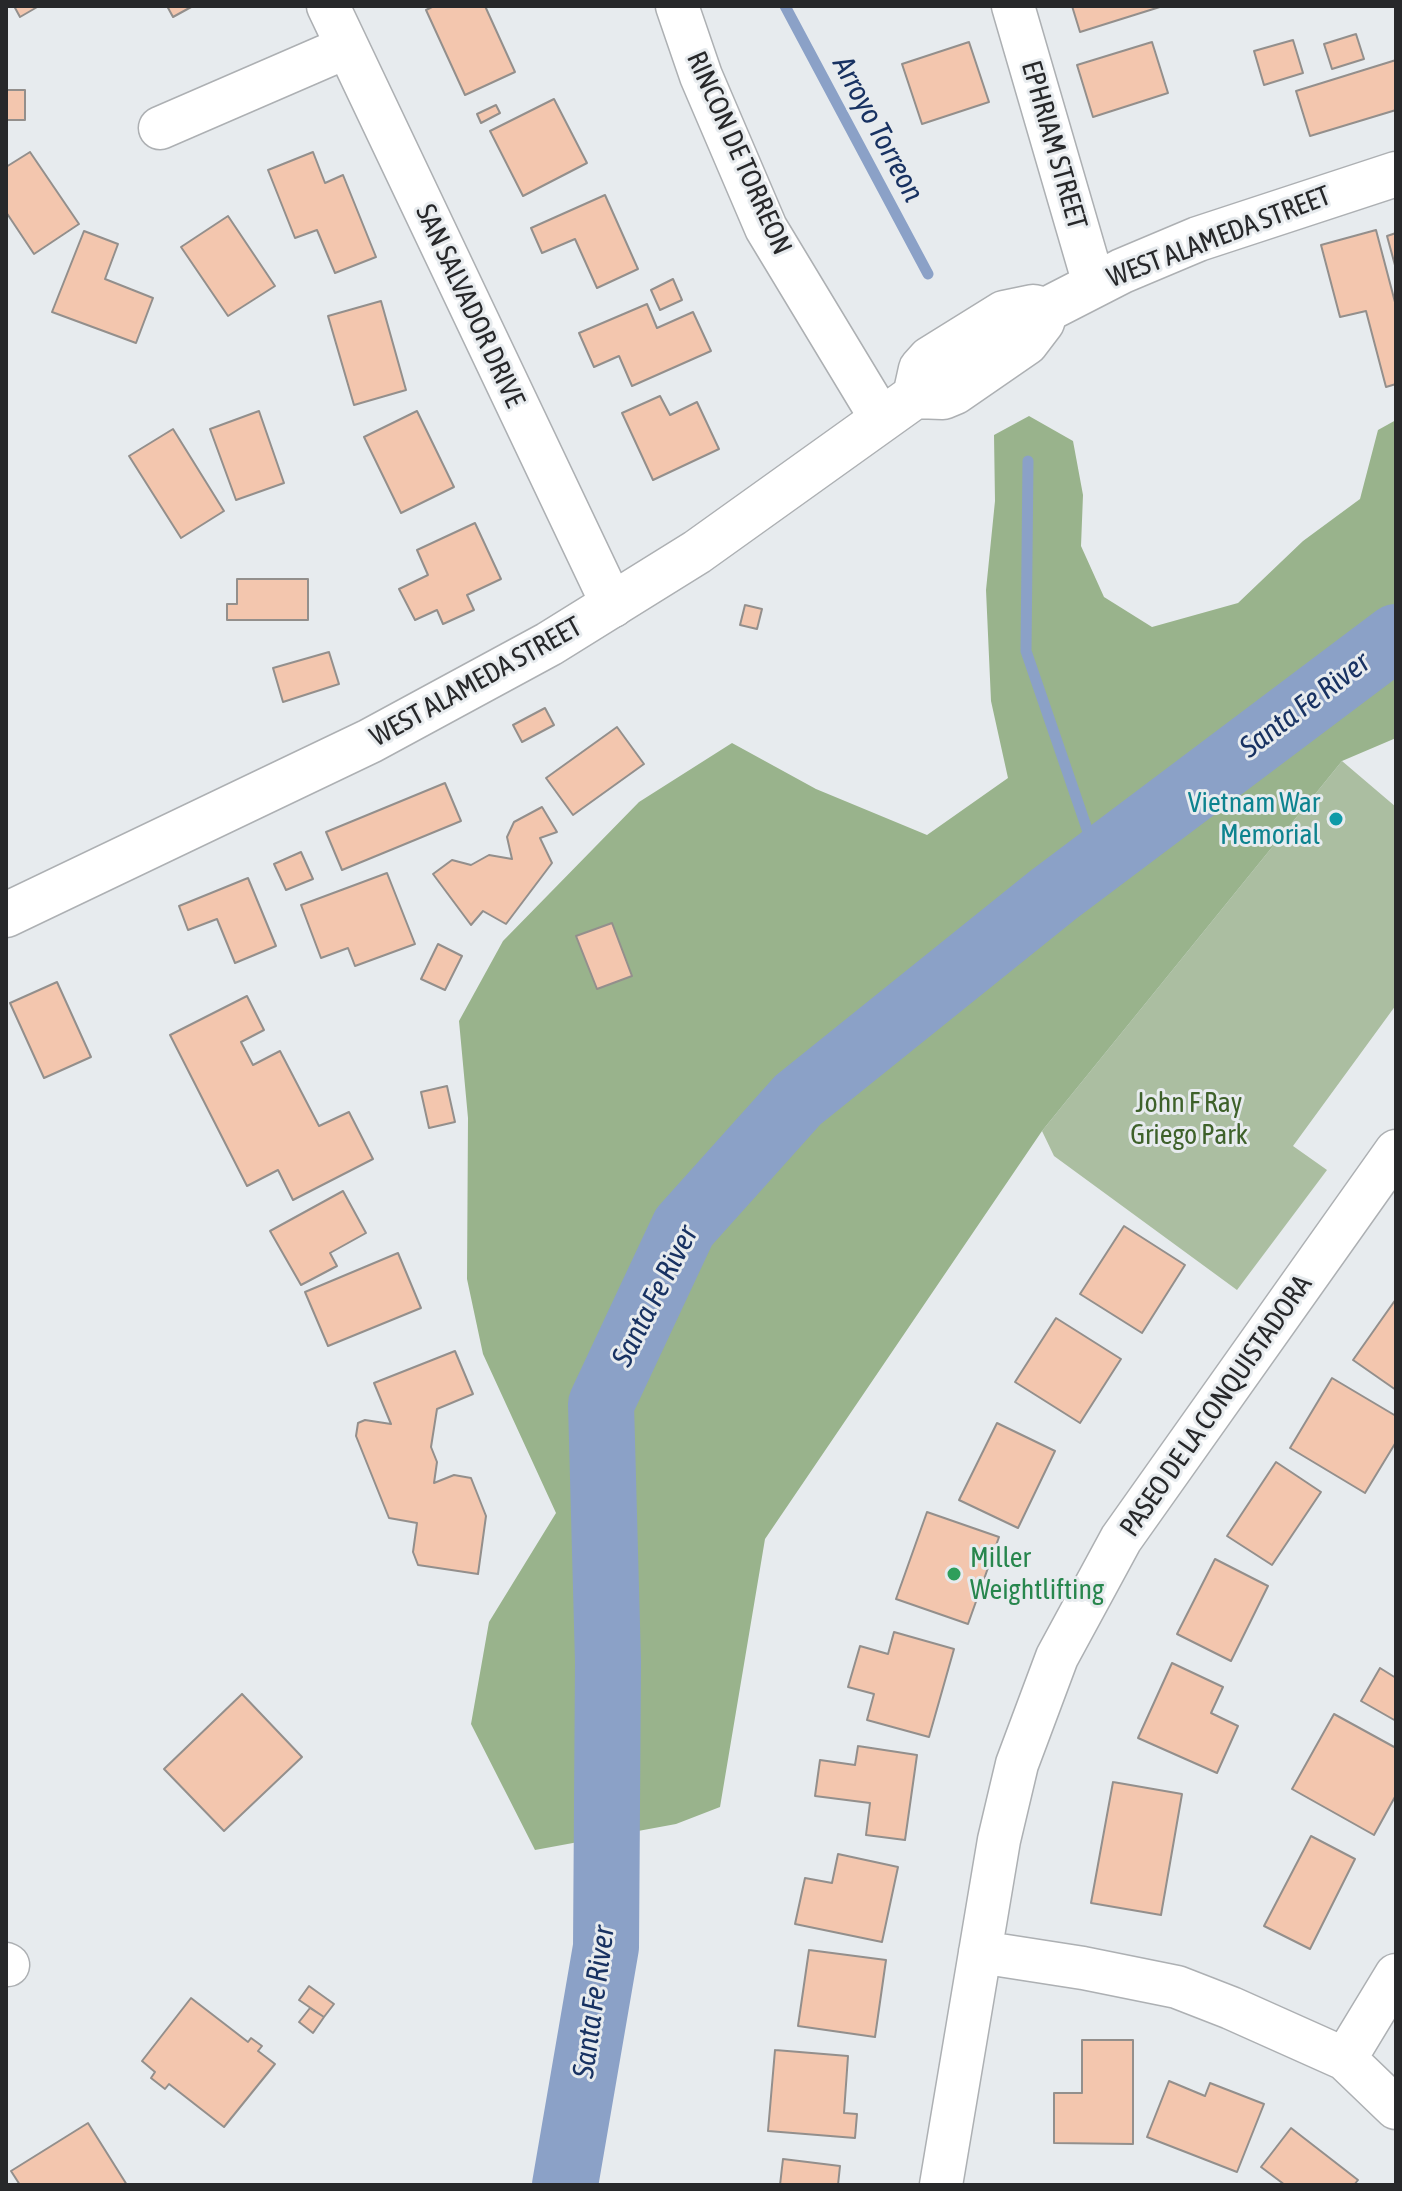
<!DOCTYPE html>
<style>
body{margin:0}
#map{position:relative;width:1402px;height:2191px;overflow:hidden;background:#e7ebee;font-family:"Asap Condensed",sans-serif}
canvas{display:block}
.frame{position:absolute;inset:0;border:8px solid #27282a;pointer-events:none}
</style>
<div id="map">
<canvas width="1402" height="2191"></canvas>
<div class="frame"></div>
</div>
<script>
const context = document.querySelector('canvas').getContext('2d');
context.lineJoin = 'round';
function paint(path, color) {
  context.fillStyle = color;
  context.fill(path, 'evenodd');
}
function toPath(rows) {
  const path = new Path2D();
  for (const r of rows) {
    path.moveTo(r[0], r[1]);
    for (let i = 2; i < r.length; i += 2) path.lineTo(r[i], r[i + 1]);
  }
  return path;
}
function strokePath(path, color, width, dash) {
  context.strokeStyle = color;
  context.lineWidth = width;
  context.lineCap = dash ? 'butt' : 'round';
  context.setLineDash(dash || []);
  context.stroke(path);
}
function drawText(font, color, halo, rows, align = 'center') {
  context.font = font + ' "Asap Condensed",sans-serif';
  context.lineWidth = 6;
  context.setLineDash([]);
  context.textBaseline = 'middle';
  context.strokeStyle = halo;
  context.fillStyle = color;
  for (const [text, x, y, turn = 0] of rows) {
    context.save();
    context.translate(x, y);
    context.rotate((+turn || 0) * Math.PI / 180);
    context.textAlign = isNaN(turn) ? turn : align;
    if (halo) context.strokeText(text, 0, 0);
    context.fillText(text, 0, 0);
    context.restore();
  }
}
paint(toPath([
 [1342,761,1396,807,1396,1005,1293,1146,1327,1170,1237,1290,1054,1156,1042,1131]
]), '#abbea1');
paint(toPath([
 [1029,416,1073,441,1083,495,1081,546,1104,597,1152,627,1238,603,1303,541,1360,499,1378,430,1396,420,1396,738,1342,761,1042,1131,765,1539,720,1807,676,1824,535,1850,471,1724,489,1622,556,1513,483,1354,467,1279,468,1118,459,1021,503,941,639,802,732,743,816,789,927,835,1008,778,991,701,986,590,995,501,994,435]
]), '#99b38c');
strokePath(toPath([
 [785,6,928,274],
 [1028,461,1026,651,1098,861]
]), '#8ba1c7', 11);
strokePath(toPath([
 [565,2185,606,1947,608,1662,601,1404,684,1227,798,1100,1053,895,1396,637]
]), '#8ba1c7', 66);
const building = toPath([
 [14,6,39,6,20,17,14,6],
 [167,6,193,6,173,17,167,6],
 [434,6,485,6,515,72,465,95,426,10,434,6],
 [1072,6,1163,6,1080,32,1072,6],
 [1356,34,1364,59,1332,69,1324,44,1356,34],
 [1293,40,1303,73,1264,85,1254,51,1293,40],
 [969,42,989,102,922,124,902,64,969,42],
 [1152,42,1168,93,1093,117,1077,65,1152,42],
 [1396,60,1396,110,1310,136,1296,91,1396,60],
 [6,90,25,90,25,120,6,120,6,90],
 [554,99,587,163,523,196,490,131,554,99],
 [496,105,500,113,481,123,477,114,496,105],
 [30,152,79,224,34,254,6,212,6,167,30,152],
 [313,152,325,183,343,175,376,257,335,273,317,230,295,238,268,170,313,152],
 [605,195,638,269,597,288,575,239,542,253,531,228,605,195],
 [228,216,275,286,228,316,181,247,228,216],
 [1376,230,1396,306,1396,384,1386,387,1366,311,1340,317,1321,245,1376,230],
 [84,231,118,244,105,279,153,298,136,343,52,312,84,231],
 [1396,233,1396,269,1387,236,1396,233],
 [673,279,682,300,660,310,651,290,673,279],
 [381,301,406,390,354,405,328,316,381,301],
 [647,304,657,328,693,312,711,351,632,386,619,356,594,367,579,333,647,304],
 [660,396,670,415,697,402,719,449,653,480,622,413,660,396],
 [259,411,284,483,236,500,210,429,259,411],
 [417,411,454,487,401,513,364,437,417,411],
 [173,429,224,511,181,538,129,456,173,429],
 [475,523,501,579,467,595,474,610,443,624,437,610,415,620,399,589,428,575,417,550,475,523],
 [237,579,308,579,308,620,227,620,227,604,237,604,237,579],
 [745,605,762,609,757,629,740,625,745,605],
 [329,652,339,684,283,702,273,668,329,652],
 [545,708,554,725,522,742,513,725,545,708],
 [617,727,644,764,573,815,546,778,617,727],
 [445,783,461,821,342,870,326,832,445,783],
 [542,807,557,832,540,838,552,863,506,924,483,911,471,925,433,874,452,860,471,865,489,855,512,859,507,837,514,822,542,807],
 [301,852,313,879,286,890,274,864,301,852],
 [387,873,415,944,355,966,348,948,321,958,301,905,387,873],
 [248,878,276,946,235,963,217,919,188,930,179,906,248,878],
 [612,923,632,976,597,989,576,936,612,923],
 [438,944,462,956,445,990,421,979,438,944],
 [57,982,91,1057,44,1078,10,1003,57,982],
 [247,996,264,1030,241,1042,253,1065,280,1051,319,1126,349,1112,373,1159,293,1200,278,1170,247,1186,170,1035,247,996],
 [447,1086,455,1122,429,1128,421,1092,447,1086],
 [343,1191,366,1233,330,1253,337,1266,301,1285,270,1231,343,1191],
 [1124,1226,1185,1265,1142,1333,1080,1294,1124,1226],
 [398,1253,421,1308,328,1346,305,1292,398,1253],
 [1396,1299,1396,1390,1353,1360,1396,1299],
 [1056,1318,1121,1359,1080,1423,1015,1382,1056,1318],
 [455,1351,473,1394,437,1409,431,1447,437,1462,434,1483,454,1475,471,1478,486,1516,478,1574,418,1565,413,1552,417,1523,389,1518,356,1436,358,1423,365,1420,391,1424,374,1383,455,1351],
 [1332,1378,1396,1416,1396,1442,1365,1493,1290,1448,1332,1378],
 [997,1423,1055,1451,1018,1528,959,1500,997,1423],
 [1276,1462,1321,1492,1272,1565,1227,1536,1276,1462],
 [927,1512,999,1537,968,1624,896,1599,927,1512],
 [1215,1559,1268,1586,1231,1661,1177,1634,1215,1559],
 [894,1632,954,1649,929,1737,867,1720,874,1694,848,1687,860,1646,888,1654,894,1632],
 [1172,1663,1223,1687,1211,1713,1238,1726,1217,1773,1138,1738,1172,1663],
 [1380,1668,1396,1678,1396,1721,1361,1701,1380,1668],
 [242,1694,302,1757,224,1831,164,1769,242,1694],
 [1334,1714,1396,1748,1396,1795,1374,1835,1292,1789,1334,1714],
 [858,1746,917,1755,905,1840,866,1835,870,1803,815,1796,820,1760,855,1765,858,1746],
 [1113,1782,1182,1794,1161,1915,1091,1903,1113,1782],
 [1311,1836,1355,1859,1310,1949,1264,1926,1311,1836],
 [838,1854,898,1867,882,1942,795,1924,805,1878,832,1883,838,1854],
 [809,1950,886,1960,875,2037,798,2026,809,1950],
 [309,1986,334,2004,324,2017,299,2000,309,1986],
 [191,1998,248,2042,251,2038,262,2046,258,2051,275,2064,224,2127,169,2084,165,2089,151,2078,155,2072,142,2061,191,1998],
 [310,2008,324,2017,313,2033,299,2022,310,2008],
 [1082,2040,1133,2040,1133,2144,1054,2143,1054,2093,1082,2093,1082,2040],
 [775,2050,848,2056,844,2113,857,2114,855,2138,768,2131,775,2050],
 [1169,2081,1205,2096,1210,2083,1264,2104,1237,2172,1147,2137,1169,2081],
 [88,2123,127,2185,20,2185,11,2171,88,2123],
 [1291,2128,1358,2180,1354,2185,1285,2185,1261,2167,1291,2128],
 [783,2159,840,2166,838,2185,780,2185,783,2159]
]);
paint(building, '#f3c6ae');
strokePath(building, '#938f8c', 2);
const minor = toPath([
 [328,6,613,606],
 [677,6,701,76,766,228,882,420],
 [1013,6,1094,284],
 [160,128,347,47],
 [980,1952,1083,1968,1177,1987,1231,2008,1345,2059,1396,2108],
 [6,1964,8,1965],
 [1345,2059,1396,1975],
 [941,2185,999,1840,1017,1764,1057,1657,1121,1539,1396,1151]
]);
const tertiary = toPath([
 [915,396,921,369,930,359,1004,313,1033,307,1046,310,1122,271,1198,239,1396,174],
 [6,915,370,741,549,644,697,552,915,396,943,397,955,392,1026,343,1042,322,1046,310]
]);
strokePath(minor, '#adb0b3', 45);
strokePath(tertiary, '#adb0b3', 47);
strokePath(minor, '#fff', 42);
strokePath(tertiary, '#fff', 44);
for (const [x, y, r, color] of [
 [1336,819,8,"#0f9aa8"],
 [954,1574,8,"#2e9e5b"]
]) {
  const dot = new Path2D();
  dot.arc(x, y, r, 0, 2 * Math.PI);
  context.fillStyle = color;
  context.fill(dot);
  strokePath(dot, '#e7ebee', 3);
}
drawText('28px', '#27282a', '#e7ebee', [
 ["EPHRIAM STREET",1054,145,74],
 ["RINCON DE TORREON",739,153,66],
 ["WEST ALAMEDA STREET",1219,237,-21],
 ["SAN SALVADOR DRIVE",470,306,65],
 ["WEST ALAMEDA STREET",476,682,-29],
 ["PASEO DE LA CONQUISTADORA",1216,1406,-55]
]);
drawText('28px', '#0d838f', '#e7ebee', [
 ["Vietnam War",1320,803],
 ["Memorial",1320,835]
], 'right');
drawText('28px', '#3e612a', '#e7ebee', [
 ["John F Ray",1189,1103],
 ["Griego Park",1189,1135]
]);
drawText('28px', '#27864d', '#e7ebee', [
 ["Miller",970,1558],
 ["Weightlifting",970,1590]
], 'left');
drawText('italic 30px', '#183262', '#e7ebee', [
 ["Arroyo Torreon",878,129,62],
 ["Santa Fe River",1305,705,-37],
 ["Santa Fe River",655,1296,-63],
 ["Santa Fe River",594,2002,-82]
]);
</script>
